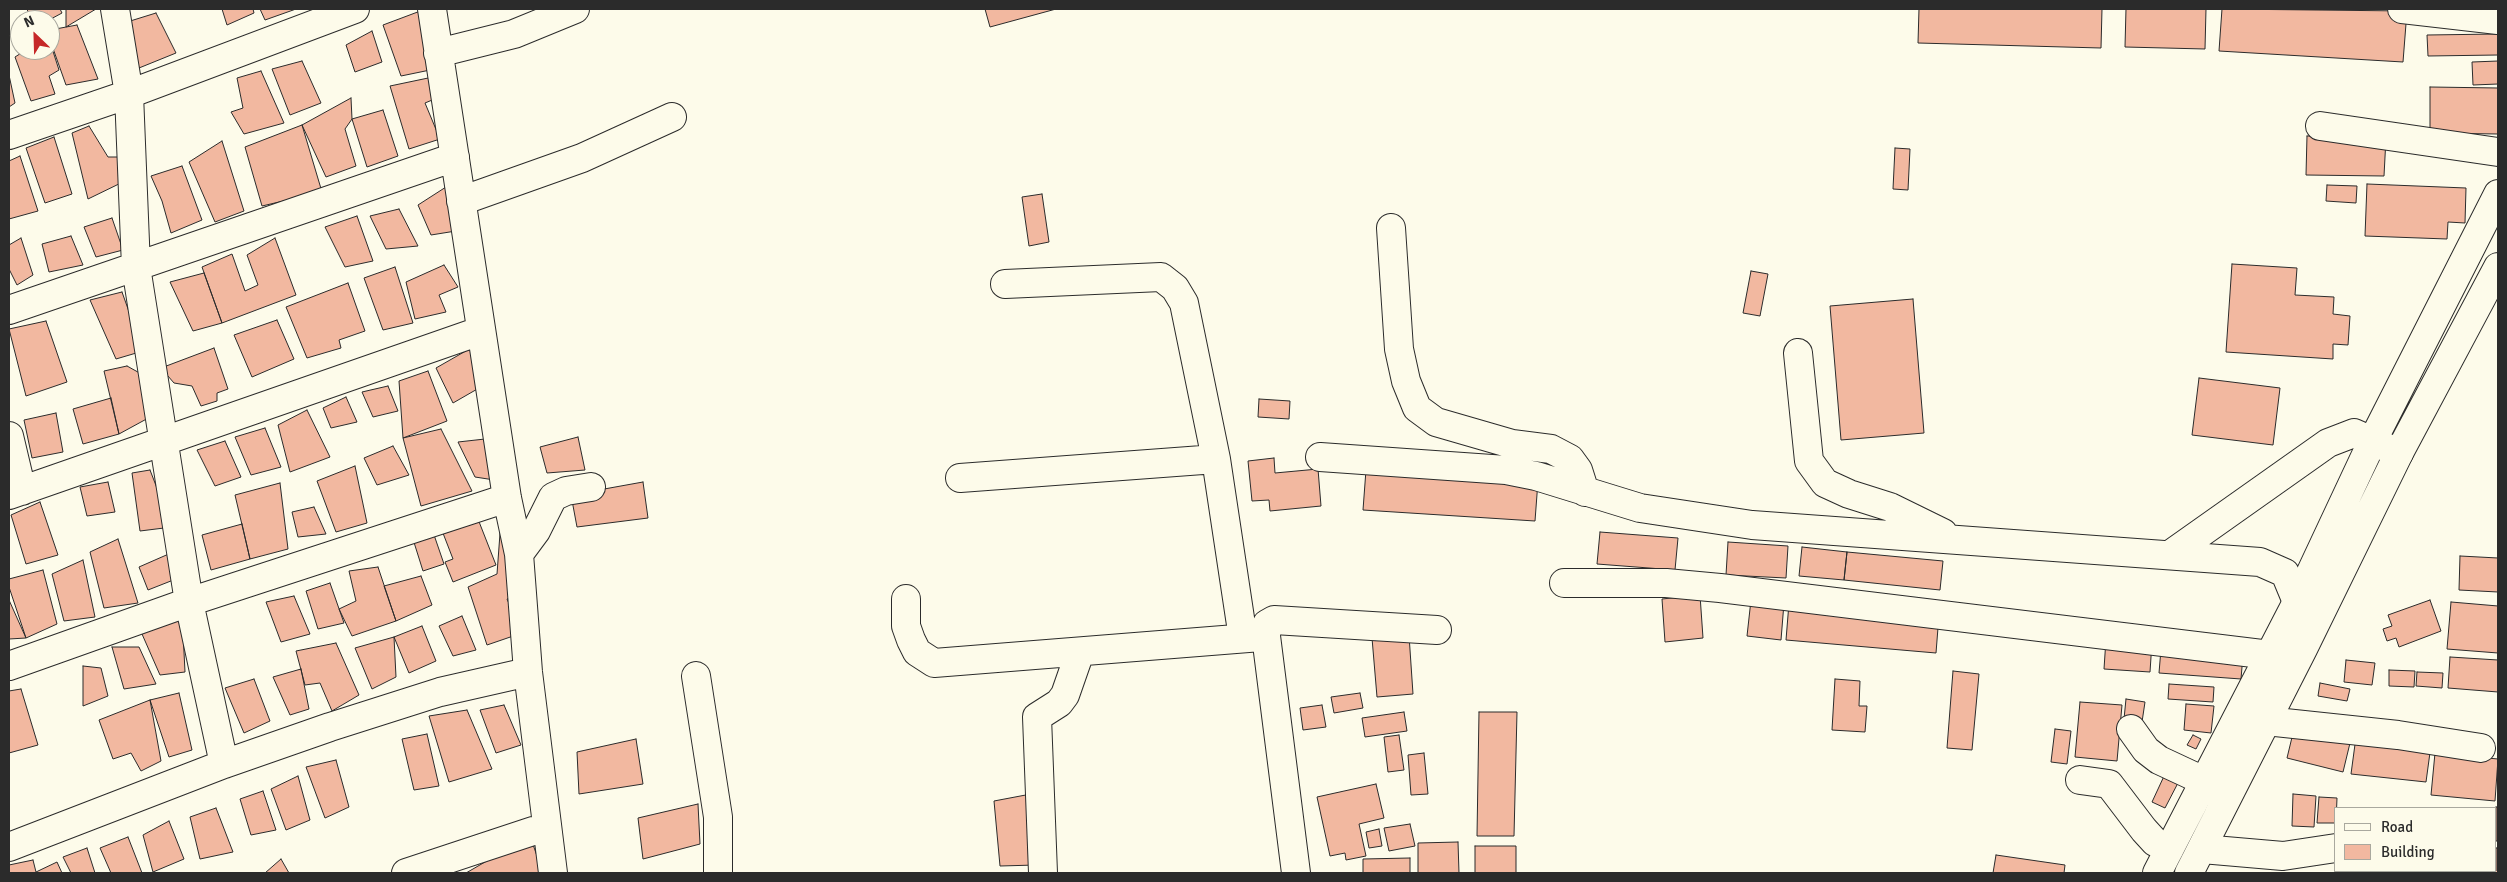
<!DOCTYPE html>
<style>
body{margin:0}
#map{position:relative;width:2507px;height:882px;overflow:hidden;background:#fdfbea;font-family:Signika,sans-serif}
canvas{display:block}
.frame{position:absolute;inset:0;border:10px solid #2b2b2b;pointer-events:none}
.legend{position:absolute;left:2334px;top:807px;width:162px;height:65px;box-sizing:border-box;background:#fdfbea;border:1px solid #a9a89e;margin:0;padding:6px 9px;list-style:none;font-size:15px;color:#2b2b2b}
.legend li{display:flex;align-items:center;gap:10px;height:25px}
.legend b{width:25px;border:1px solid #a9a89e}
.north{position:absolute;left:10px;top:10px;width:50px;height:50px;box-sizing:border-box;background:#fdfbea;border:1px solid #a9a89e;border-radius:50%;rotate:336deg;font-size:14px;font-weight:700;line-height:20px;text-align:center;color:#2b2b2b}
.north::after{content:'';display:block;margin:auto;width:18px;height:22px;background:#c62828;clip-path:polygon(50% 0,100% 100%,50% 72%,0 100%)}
</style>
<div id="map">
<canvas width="2507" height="882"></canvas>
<div class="frame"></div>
<ul class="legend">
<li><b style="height:6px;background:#fdfbea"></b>Road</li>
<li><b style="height:14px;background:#f2b8a0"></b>Building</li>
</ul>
<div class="north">N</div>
</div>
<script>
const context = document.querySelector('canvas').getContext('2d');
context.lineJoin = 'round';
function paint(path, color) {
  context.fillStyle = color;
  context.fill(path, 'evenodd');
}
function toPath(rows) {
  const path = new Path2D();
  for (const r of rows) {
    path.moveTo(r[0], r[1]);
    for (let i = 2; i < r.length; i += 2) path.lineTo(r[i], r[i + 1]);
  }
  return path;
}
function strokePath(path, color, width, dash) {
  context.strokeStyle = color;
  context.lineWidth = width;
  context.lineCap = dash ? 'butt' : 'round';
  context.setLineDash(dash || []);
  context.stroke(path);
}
const building = toPath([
 [27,9,60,9,62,13,49,20,31,20,27,9],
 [66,9,96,9,66,27,66,9],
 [222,9,253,9,254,13,227,25,222,9],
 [260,9,296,9,265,20,260,9],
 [985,9,1056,9,990,27,985,9],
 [1919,9,2102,9,2101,48,1918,43,1919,9],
 [2126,9,2206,9,2205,49,2125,47,2126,9],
 [2222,9,2407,11,2403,62,2219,51,2222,9],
 [423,10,435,69,401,76,383,25,423,10],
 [156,13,176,53,139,68,127,22,156,13],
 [77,25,98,79,66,85,50,40,50,30,77,25],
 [372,31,382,62,355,72,346,45,372,31],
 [2498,34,2498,55,2428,56,2427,35,2498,34],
 [50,42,59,70,49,76,55,94,31,101,15,57,26,50,50,50,50,42],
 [302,61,321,103,290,115,272,69,302,61],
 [2498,61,2498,84,2473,85,2472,62,2498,61],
 [261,71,284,123,244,134,231,112,243,108,237,78,261,71],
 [9,75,15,103,9,107,9,75],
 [433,77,437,98,425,103,440,139,409,149,390,86,433,77],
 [2430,87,2498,88,2498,134,2430,133,2430,87],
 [351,98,352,119,345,129,356,166,326,177,302,125,351,98],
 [383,110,398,156,367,167,352,119,383,110],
 [302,125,322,192,262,206,245,147,302,125],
 [89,126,108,157,119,157,125,181,88,199,72,133,89,126],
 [2307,136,2386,138,2384,176,2306,175,2307,136],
 [54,137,72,194,45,203,26,148,54,137],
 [222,141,244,211,215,222,189,162,222,141],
 [1895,148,1910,149,1908,190,1893,189,1895,148],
 [20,156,38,211,9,219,9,161,20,156],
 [182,166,202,220,171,233,162,201,151,176,182,166],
 [2367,184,2466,188,2465,223,2448,222,2447,239,2365,236,2367,184],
 [2327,185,2357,186,2356,203,2326,201,2327,185],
 [446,187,462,230,431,235,418,205,446,187],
 [1042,194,1049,242,1029,246,1022,197,1042,194],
 [399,209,418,246,386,249,370,216,399,209],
 [357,216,373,261,345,267,325,227,357,216],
 [112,218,123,250,96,257,84,227,112,218],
 [71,236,83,265,49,272,42,244,71,236],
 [21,238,33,275,17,285,9,269,9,245,21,238],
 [275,238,296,295,222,323,202,267,232,254,245,291,258,285,247,255,275,238],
 [2232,264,2297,268,2295,295,2334,297,2333,314,2350,316,2348,345,2333,344,2333,359,2226,352,2232,264],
 [444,265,458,287,439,295,446,312,415,319,406,282,444,265],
 [395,267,413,323,383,330,364,278,395,267],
 [1751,271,1768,274,1760,316,1743,313,1751,271],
 [204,273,222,323,193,331,170,282,204,273],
 [348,283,365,331,339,340,341,348,307,358,286,307,348,283],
 [122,292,143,351,116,359,90,300,122,292],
 [1913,299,1924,433,1841,440,1830,306,1913,299],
 [277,320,294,359,252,377,234,335,277,320],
 [46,321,67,382,26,396,9,329,46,321],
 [478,344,486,384,453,403,436,368,478,344],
 [214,348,228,389,217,393,217,401,201,406,192,386,174,383,161,368,214,348],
 [127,366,145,376,152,416,119,434,104,371,127,366],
 [428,371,447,421,403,438,399,381,428,371],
 [2199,378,2280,388,2273,445,2192,435,2199,378],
 [388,386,398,411,373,417,362,392,388,386],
 [346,397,357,422,331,428,323,408,346,397],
 [111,398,119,434,83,444,73,409,111,398],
 [1259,399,1290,401,1289,419,1258,417,1259,399],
 [307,410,330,457,290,472,278,425,307,410],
 [56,413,63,452,32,458,24,420,56,413],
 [265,428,281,467,251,475,235,437,265,428],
 [441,429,472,491,421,506,403,438,441,429],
 [578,437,585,470,547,473,540,447,578,437],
 [485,439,501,481,475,477,458,442,485,439],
 [225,441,241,477,215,486,197,450,225,441],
 [393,446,409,475,377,485,364,458,393,446],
 [1274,458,1275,473,1318,469,1321,506,1270,511,1269,500,1252,501,1248,461,1274,458],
 [355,466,367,523,336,532,317,481,355,466],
 [150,470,172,527,140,531,132,473,150,470],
 [1366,470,1538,481,1535,521,1363,510,1366,470],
 [108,482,115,512,87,516,80,487,108,482],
 [643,482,648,518,577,527,571,495,643,482],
 [280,483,288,549,250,559,235,495,280,483],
 [40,502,58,555,26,564,11,515,40,502],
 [314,507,326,534,298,537,292,512,314,507],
 [476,514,496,565,453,582,445,562,453,559,441,528,476,514],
 [501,520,522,593,507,599,522,633,487,645,468,587,497,574,501,520],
 [242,524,250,559,211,570,202,535,242,524],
 [432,529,444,564,423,571,412,536,432,529],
 [1600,532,1678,538,1675,570,1597,564,1600,532],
 [118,539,138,603,104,608,90,552,118,539],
 [1728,542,1788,546,1786,578,1726,575,1728,542],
 [1802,547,1847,552,1844,580,1799,576,1802,547],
 [1847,552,1943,561,1940,590,1844,580,1847,552],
 [171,553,181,577,148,590,139,567,171,553],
 [2460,556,2498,558,2498,592,2459,590,2460,556],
 [83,560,95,617,64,621,52,574,83,560],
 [378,567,396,621,352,636,339,609,356,601,349,571,378,567],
 [43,570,57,624,26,638,9,587,9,579,43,570],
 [421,576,432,605,396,621,384,586,421,576],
 [330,583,344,623,318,629,306,591,330,583],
 [1700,595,1703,638,1665,642,1662,599,1700,595],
 [294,596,310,634,281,642,266,602,294,596],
 [9,600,26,638,9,639,9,600],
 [1751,600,1784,603,1781,640,1747,636,1751,600],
 [2430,600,2441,631,2399,647,2396,638,2387,641,2383,629,2392,626,2388,615,2430,600],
 [2451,602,2498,606,2498,653,2447,649,2451,602],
 [1789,603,1939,615,1936,653,1786,640,1789,603],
 [182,612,185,672,160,675,142,634,182,612],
 [462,616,476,650,453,656,439,626,462,616],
 [422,626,436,661,409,673,394,637,422,626],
 [1409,635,1413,694,1377,697,1372,638,1409,635],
 [394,637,396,677,372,689,355,648,394,637],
 [2106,639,2152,642,2150,672,2104,669,2106,639],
 [336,643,359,695,332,711,320,683,305,685,296,651,336,643],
 [112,647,139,647,156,684,124,689,112,647],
 [2161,649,2243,655,2241,679,2159,673,2161,649],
 [2450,657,2498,660,2498,692,2448,688,2450,657],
 [2346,660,2375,663,2372,685,2344,682,2346,660],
 [83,666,101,668,108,696,83,706,83,666],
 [301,669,309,709,290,715,273,677,301,669],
 [2389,670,2415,671,2414,687,2389,686,2389,670],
 [1953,671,1979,674,1972,750,1947,748,1953,671],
 [2417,672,2443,673,2442,688,2416,686,2417,672],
 [254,679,270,721,244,733,225,688,254,679],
 [1835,679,1860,681,1859,706,1867,706,1865,732,1832,730,1835,679],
 [2320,683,2350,689,2347,701,2318,696,2320,683],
 [2169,684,2214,687,2213,702,2168,699,2169,684],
 [21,689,38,745,9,753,9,691,21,689],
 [179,693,192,750,169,757,150,700,179,693],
 [1360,693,1363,708,1334,713,1331,697,1360,693],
 [2126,699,2145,702,2142,722,2124,719,2126,699],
 [150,700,161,761,141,771,131,753,113,759,99,720,150,700],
 [2080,702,2122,705,2117,761,2075,757,2080,702],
 [2186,704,2214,706,2211,733,2184,730,2186,704],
 [504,705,521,745,496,753,480,710,504,705],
 [1322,705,1326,727,1303,730,1300,708,1322,705],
 [467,710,492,769,449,782,429,716,467,710],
 [1404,712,1407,731,1365,737,1362,718,1404,712],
 [1479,712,1517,712,1514,836,1477,836,1479,712],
 [2055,729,2071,731,2067,764,2051,762,2055,729],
 [2294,729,2350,743,2343,772,2287,758,2294,729],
 [427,734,439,786,414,790,402,739,427,734],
 [1399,735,1404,770,1388,772,1384,737,1399,735],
 [2193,735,2201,739,2196,749,2187,745,2193,735],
 [2356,737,2431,745,2426,782,2351,774,2356,737],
 [636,739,643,784,579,794,577,752,636,739],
 [1424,753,1428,794,1411,795,1408,755,1424,753],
 [2435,753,2498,759,2495,801,2431,795,2435,753],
 [336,760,349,807,325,818,306,767,336,760],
 [2165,774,2179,781,2165,808,2152,802,2165,774],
 [298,776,310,820,286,830,271,789,298,776],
 [1376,784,1384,818,1359,824,1366,856,1346,860,1345,853,1330,856,1317,797,1376,784],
 [263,791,276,830,251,835,240,799,263,791],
 [1031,794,1036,865,1000,866,994,801,1031,794],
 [2293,794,2316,796,2314,827,2292,826,2293,794],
 [2319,797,2337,798,2336,823,2317,823,2319,797],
 [698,804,700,844,643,859,638,818,698,804],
 [2496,807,2498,807,2498,841,2496,841,2496,807],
 [216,808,233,852,200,859,190,817,216,808],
 [169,821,184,859,153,872,143,835,169,821],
 [1410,824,1415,846,1389,851,1384,828,1410,824],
 [1379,829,1382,846,1369,848,1366,832,1379,829],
 [530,836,543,873,466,873,530,836],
 [128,837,142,873,111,873,100,848,128,837],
 [1458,842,1459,873,1418,873,1418,843,1458,842],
 [1475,846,1516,846,1516,873,1475,873,1475,846],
 [87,848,95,873,71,873,63,857,87,848],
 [2496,848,2498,848,2498,873,2378,873,2378,871,2496,871,2496,848],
 [1996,855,2065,865,2064,873,1993,873,1996,855],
 [1410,858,1410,873,1363,873,1363,859,1410,858],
 [281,859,289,873,265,873,281,859],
 [33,860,36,872,57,862,62,873,9,873,9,865,33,860]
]);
paint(building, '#f2b8a0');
strokePath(building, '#2b2b2b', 1);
const minor = toPath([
 [115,9,129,94,136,267,189,602,224,764],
 [432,9,507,498,519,554,528,672,553,873],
 [2402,9,2498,20],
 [438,53,514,34,575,9],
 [2320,126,2498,152],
 [9,135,129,94,355,9],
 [461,201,582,158,672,117],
 [1391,228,1399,349,1406,381,1417,408,1436,422,1512,444,1551,449,1570,459,1578,470,1585,492],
 [1005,284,1161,277,1175,288,1184,303,1216,459],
 [9,310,455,157],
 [1798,353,1809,461,1825,483,1849,494,1890,507,1943,533],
 [9,436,22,491],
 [1320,457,1506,470,1536,476,1640,508,1752,525,2260,562,2285,573,2297,602],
 [960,478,1216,459,1243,638],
 [9,495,480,331],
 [519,554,536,531,553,497,566,491,591,487],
 [2171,554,2328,443,2354,433,2399,453],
 [1564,583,1666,583,1720,588,2270,655],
 [906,599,906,626,911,640,917,652,934,663,1261,637],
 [9,666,189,602,507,498],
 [696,676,718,817,718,873],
 [2266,721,2398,735,2481,748],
 [2131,729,2146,750,2159,760,2204,781],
 [2080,780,2109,784,2144,830,2155,842,2169,849],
 [9,847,224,764,330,727,440,692,528,672],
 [2202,849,2283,856,2336,848],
 [406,873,533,831,547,830],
 [1043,873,1037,717,1059,703,1065,695,1080,652],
 [1296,873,1266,636,1267,624,1274,620,1437,630]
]);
const major = toPath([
 [2157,873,2297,602,2372,442,2498,194],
 [2189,873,2303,649,2399,453,2498,267]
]);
strokePath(minor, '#2b2b2b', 30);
strokePath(major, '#2b2b2b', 30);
strokePath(minor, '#fdfbea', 28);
strokePath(major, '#fdfbea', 28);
</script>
